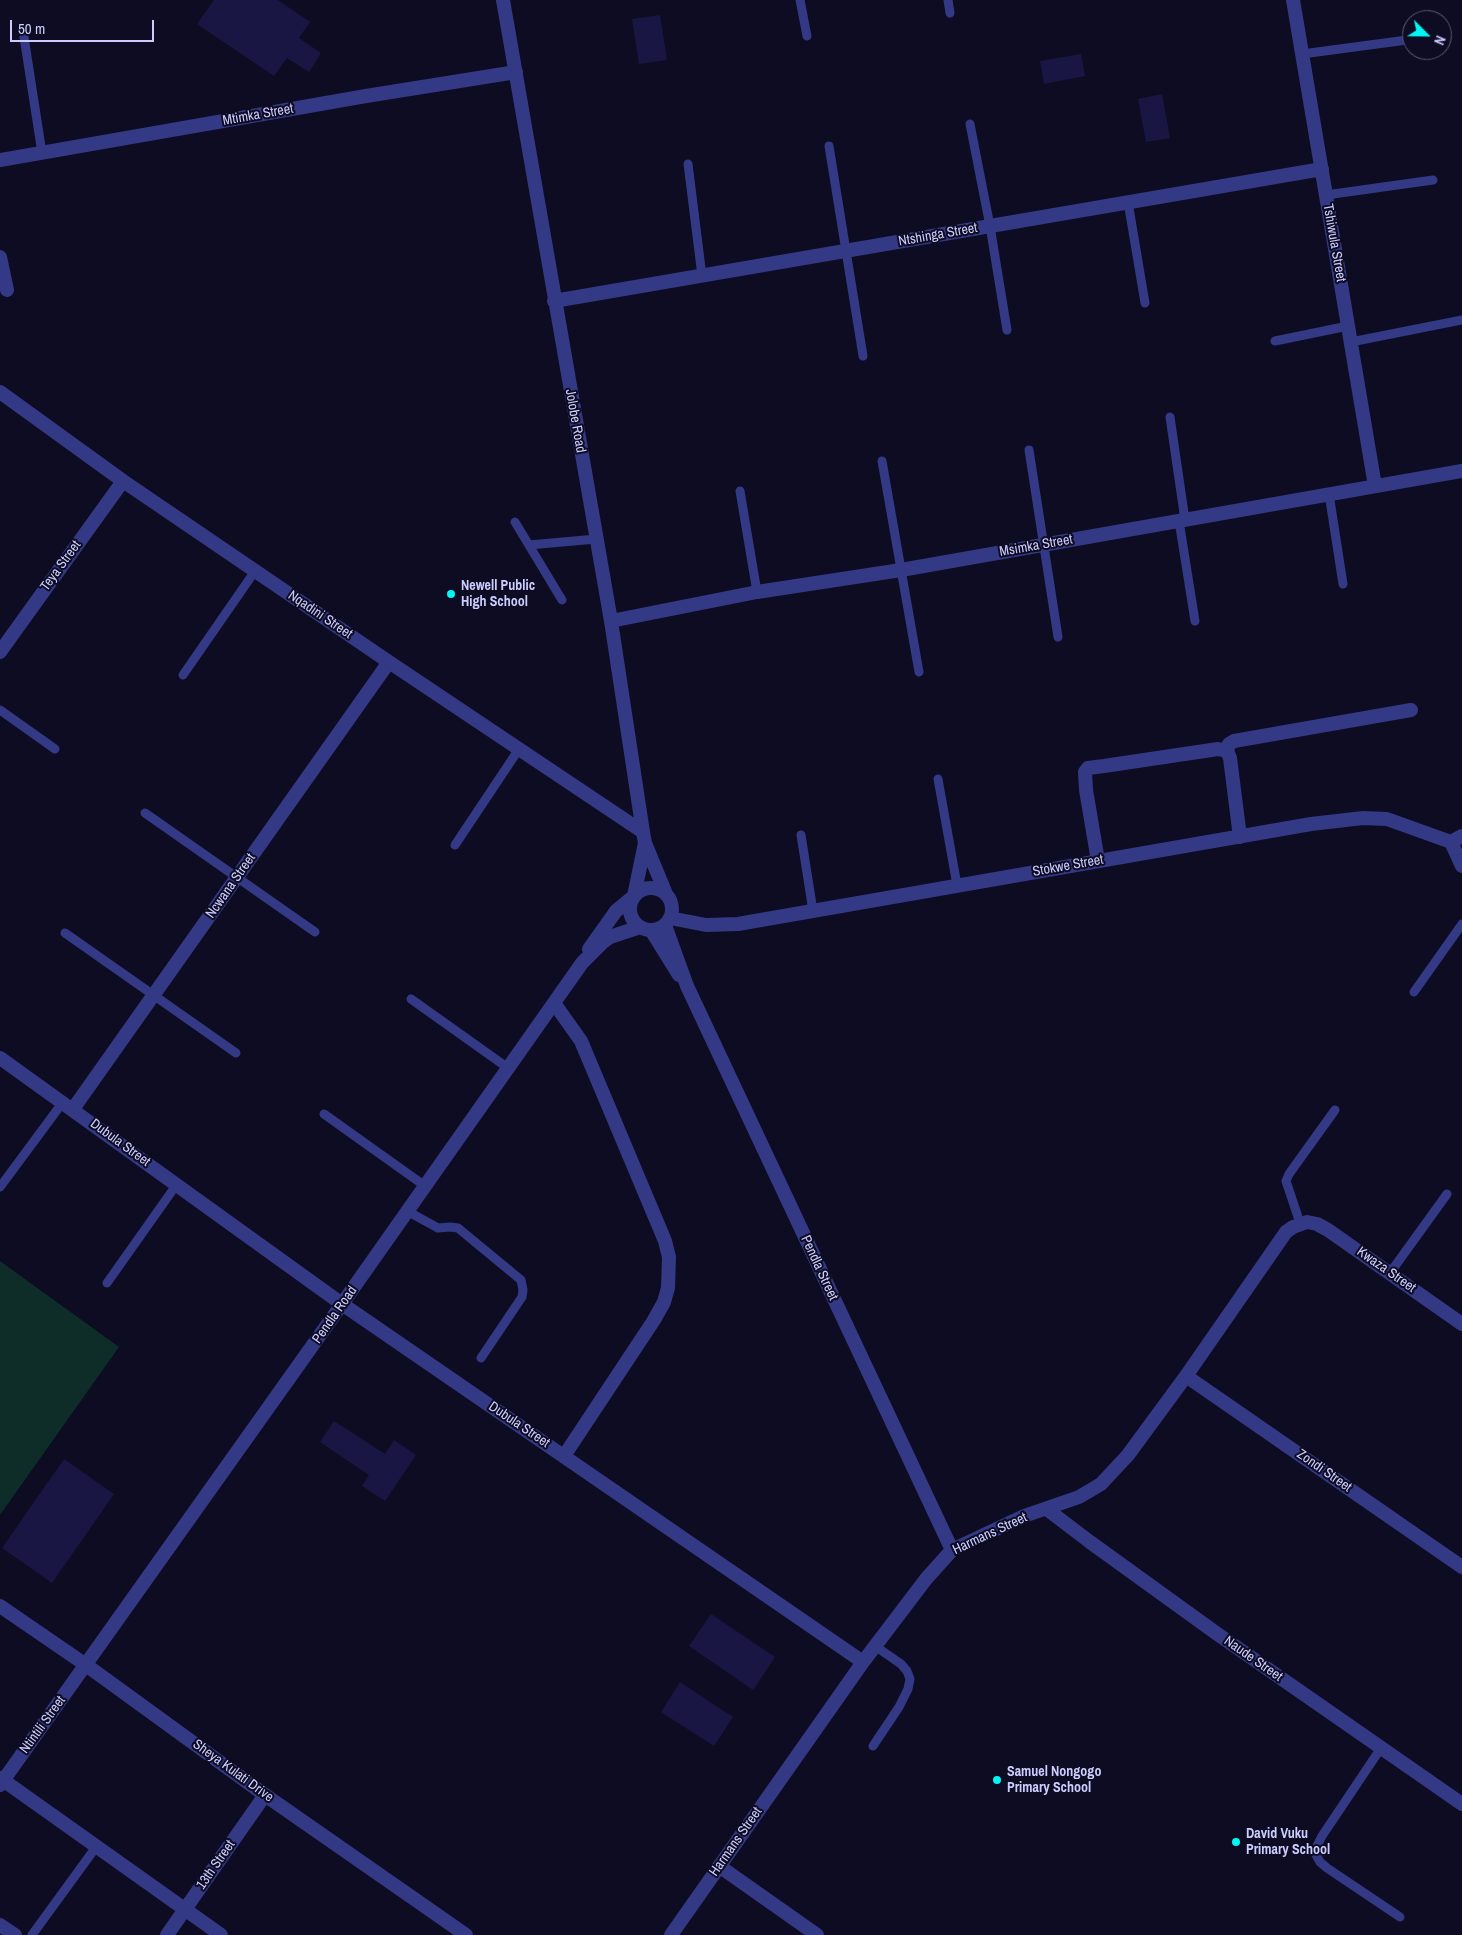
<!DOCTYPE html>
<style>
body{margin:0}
#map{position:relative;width:1462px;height:1935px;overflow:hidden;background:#0d0c22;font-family:"Archivo Narrow",sans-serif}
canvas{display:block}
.north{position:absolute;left:1402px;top:10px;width:50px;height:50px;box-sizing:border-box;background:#0d0c22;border:1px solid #59597a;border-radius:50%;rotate:113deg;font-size:14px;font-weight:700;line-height:20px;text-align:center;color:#ccf}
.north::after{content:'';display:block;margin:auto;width:18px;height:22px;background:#00f7f4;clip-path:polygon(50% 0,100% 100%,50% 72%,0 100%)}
.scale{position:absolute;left:10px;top:20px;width:144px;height:22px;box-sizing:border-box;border:2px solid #ccf;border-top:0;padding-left:6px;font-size:15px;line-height:18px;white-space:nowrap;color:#ccf;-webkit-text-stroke:4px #0d0c22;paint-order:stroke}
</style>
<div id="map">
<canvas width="1462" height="1935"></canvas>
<div class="north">N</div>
<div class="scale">50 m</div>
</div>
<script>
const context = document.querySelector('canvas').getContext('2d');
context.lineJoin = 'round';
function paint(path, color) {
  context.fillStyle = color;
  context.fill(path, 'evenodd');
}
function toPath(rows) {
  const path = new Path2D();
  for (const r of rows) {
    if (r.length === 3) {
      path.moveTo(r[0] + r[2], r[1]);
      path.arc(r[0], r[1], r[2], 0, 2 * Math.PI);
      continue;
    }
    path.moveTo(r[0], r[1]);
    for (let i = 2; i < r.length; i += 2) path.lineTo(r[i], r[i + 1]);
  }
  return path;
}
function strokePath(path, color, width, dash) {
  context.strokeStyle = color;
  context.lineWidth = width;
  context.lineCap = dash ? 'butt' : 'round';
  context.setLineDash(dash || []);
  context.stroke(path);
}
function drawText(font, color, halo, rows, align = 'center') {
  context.font = font + ' "Archivo Narrow",sans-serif';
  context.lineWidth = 4;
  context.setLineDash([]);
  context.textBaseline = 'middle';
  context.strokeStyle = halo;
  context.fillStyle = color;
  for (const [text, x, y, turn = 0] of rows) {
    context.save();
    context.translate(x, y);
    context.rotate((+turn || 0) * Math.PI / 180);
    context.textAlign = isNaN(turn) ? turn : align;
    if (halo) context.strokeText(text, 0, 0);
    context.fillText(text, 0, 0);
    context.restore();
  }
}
paint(toPath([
 [0,1261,119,1347,0,1515]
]), '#0e2c28');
paint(toPath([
 [214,0,278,0,310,22,299,38,321,53,309,72,287,58,274,76,197,24],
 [660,15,667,60,639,64,632,19],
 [1081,54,1085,76,1044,84,1040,61],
 [1162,94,1170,138,1146,142,1138,99],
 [334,1421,385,1454,394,1440,416,1455,385,1501,362,1486,369,1475,320,1442],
 [64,1459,114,1494,52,1583,2,1548],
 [711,1614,775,1657,753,1690,689,1646],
 [680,1682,733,1717,714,1746,661,1712]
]), '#1a1644');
strokePath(toPath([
 [800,0,807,36],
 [948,0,950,13],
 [24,37,42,153],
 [1302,54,1407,40],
 [970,124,990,226,1007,330],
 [829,146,863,356],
 [688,164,702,276],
 [1326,195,1433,180],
 [1128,202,1145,303],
 [1275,341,1348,326],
 [1351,342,1462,320],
 [1170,417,1185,520],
 [1029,450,1058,637],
 [882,461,919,672],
 [740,491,757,592],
 [1329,494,1343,584],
 [1179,521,1195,621],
 [515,522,562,600],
 [529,545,596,539],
 [183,675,255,571],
 [0,710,55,749],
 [938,779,957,885],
 [145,813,315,932],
 [801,835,813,911],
 [455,845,519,749],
 [65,933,236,1053],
 [1414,992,1462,924],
 [411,999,508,1068],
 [324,1114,425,1186],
 [0,1187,63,1102],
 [407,1211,438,1228,450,1227,458,1228,521,1280,523,1290,522,1297,481,1358],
 [1300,1223,1286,1181,1289,1174,1335,1110],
 [1390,1273,1447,1194],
 [107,1283,177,1184],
 [873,1746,899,1707,908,1689,910,1679,907,1671,901,1664,875,1646],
 [1381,1748,1322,1836,1316,1848,1316,1855,1320,1862,1327,1868,1400,1917],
 [32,1935,96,1847]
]), '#333985', 9);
strokePath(toPath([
 [503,0,611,621,643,832,645,843,666,894],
 [1293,0,1375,486],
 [0,160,366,96,516,72],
 [0,257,7,290],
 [554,301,1322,169],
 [0,392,123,481,389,662,643,832],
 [611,621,757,592,901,570,1462,471],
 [0,652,123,481],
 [1227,751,1229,744,1234,741,1411,710],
 [1451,842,1462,866],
 [1098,861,1086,790,1085,772,1088,768,1104,766,1218,749,1227,751,1230,758,1240,837],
 [651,909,21],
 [634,896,645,843],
 [670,918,706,925,738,924,1311,824,1363,818,1387,819,1451,842,1462,836],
 [665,925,687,986,952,1550],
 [651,930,679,975],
 [589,949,616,911,633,897],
 [554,1003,581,1041,665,1241,669,1257,668,1288,664,1302,654,1320,564,1456],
 [0,1058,342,1304,863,1662],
 [73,1109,389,662],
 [1186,1376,1462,1567],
 [1048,1510,1090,1542,1216,1633,1462,1804],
 [0,1778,221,1935],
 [0,1785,342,1304,582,963,602,943,610,937,640,927],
 [719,1866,817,1935],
 [0,1925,15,1935],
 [167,1935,265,1795],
 [671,1935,863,1662,926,1579,952,1550,1024,1516,1079,1497,1101,1484,1128,1455,1186,1376,1286,1232,1293,1227,1307,1222,1317,1224,1328,1230,1462,1324]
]), '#333985', 14);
strokePath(toPath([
 [0,1606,86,1665,265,1795,466,1935]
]), '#333985', 14);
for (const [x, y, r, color] of [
 [451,594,5,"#00f7f4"],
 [997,1780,5,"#00f7f4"],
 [1236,1842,5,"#00f7f4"]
]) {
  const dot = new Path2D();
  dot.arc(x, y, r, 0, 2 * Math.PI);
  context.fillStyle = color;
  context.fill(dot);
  strokePath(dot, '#0d0c22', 2);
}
drawText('14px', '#ccf', '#0d0c22', [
 ["Mtimka Street",258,115,-10],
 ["Ntshinga Street",938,235,-10],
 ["Tshiwula Street",1334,243,80],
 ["Jolobe Road",575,421,80],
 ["Msimka Street",1036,546,-10],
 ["Teya Street",61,566,-54],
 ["Nqadini Street",320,615,34],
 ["Stokwe Street",1068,866,-10],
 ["Ncwana Street",231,886,-55],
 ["Dubula Street",120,1143,36],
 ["Pendla Street",819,1268,65],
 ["Kwaza Street",1386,1270,35],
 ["Pendla Road",335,1315,-55],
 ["Dubula Street",519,1425,34],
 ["Zondi Street",1324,1471,35],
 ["Harmans Street",990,1534,-25],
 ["Naude Street",1253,1659,35],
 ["Ntintili Street",43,1725,-54],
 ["Sheya Kulati Drive",233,1771,36],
 ["Harmans Street",736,1842,-55],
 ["13th Street",216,1865,-55]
]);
drawText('bold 14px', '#ccf', '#0d0c22', [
 ["Newell Public",461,586],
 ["High School",461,602],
 ["Samuel Nongogo",1007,1772],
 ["Primary School",1007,1788],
 ["David Vuku",1246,1834],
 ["Primary School",1246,1850]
], 'left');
</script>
